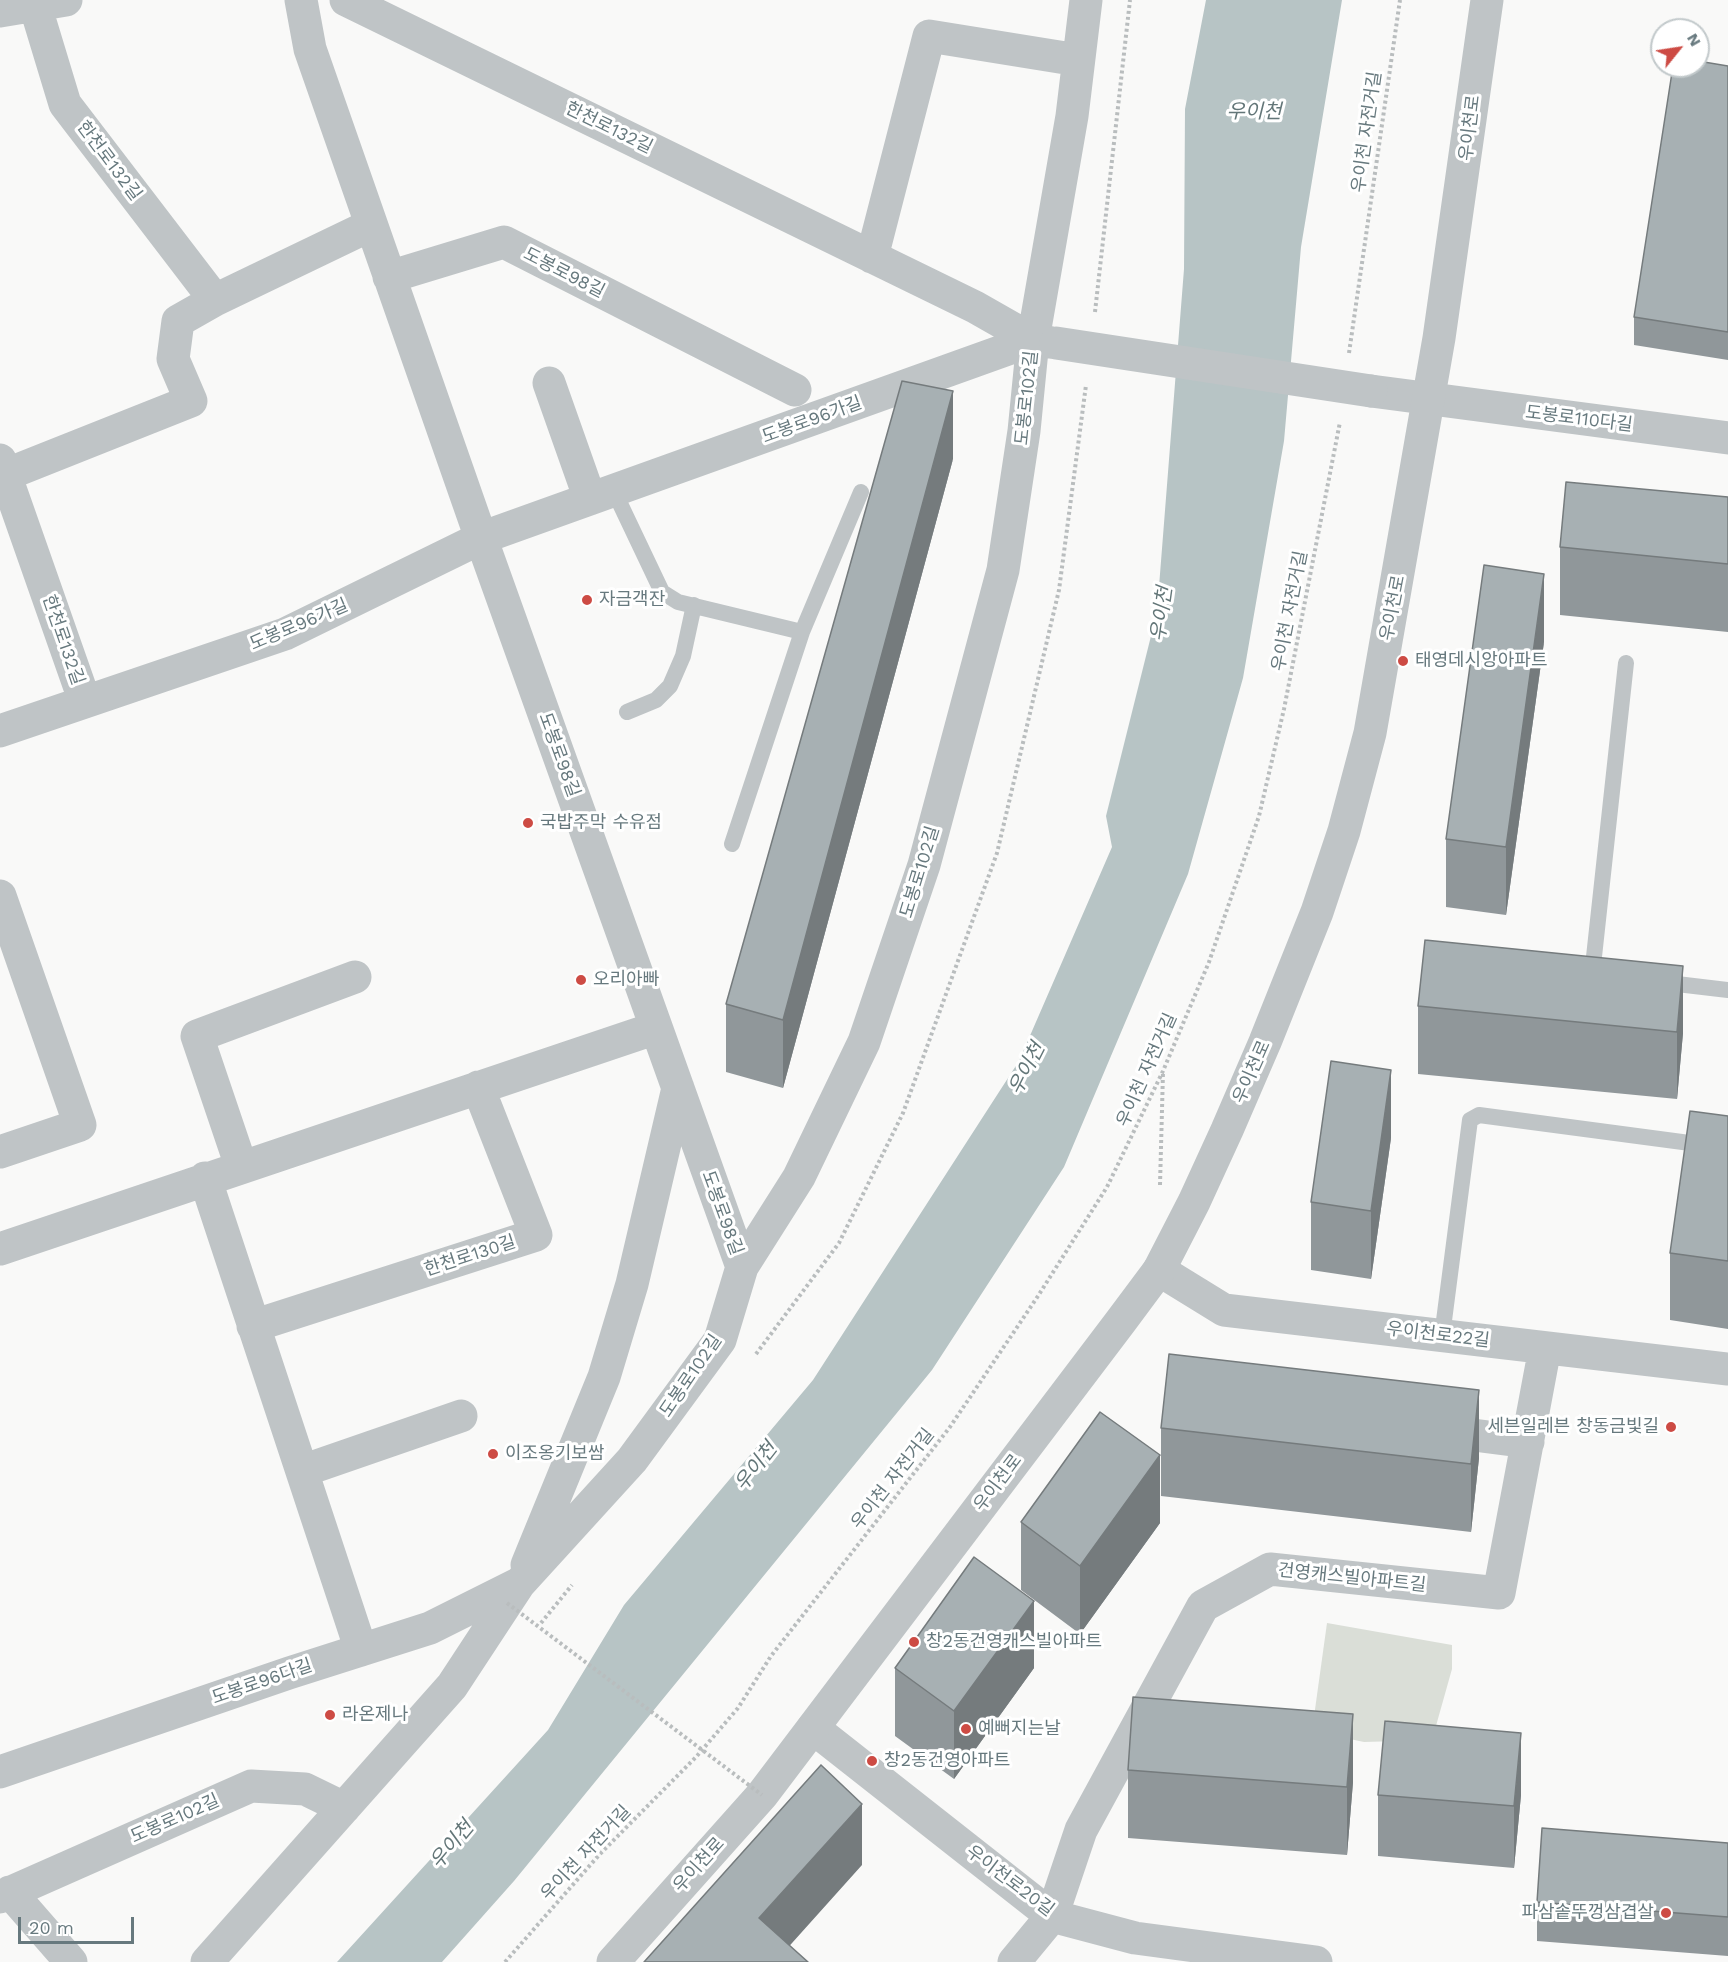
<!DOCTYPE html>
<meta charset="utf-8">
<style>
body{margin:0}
#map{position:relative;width:1728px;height:1962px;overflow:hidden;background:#f9f9f8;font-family:"Work Sans",sans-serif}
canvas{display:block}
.north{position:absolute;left:1650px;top:18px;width:60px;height:60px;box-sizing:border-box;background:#fff;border:2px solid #c2c9cb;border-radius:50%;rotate:60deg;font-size:16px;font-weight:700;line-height:24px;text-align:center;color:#67797e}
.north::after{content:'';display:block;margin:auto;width:21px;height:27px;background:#cd4b44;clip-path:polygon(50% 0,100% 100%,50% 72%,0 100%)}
.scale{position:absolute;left:18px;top:1917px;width:116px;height:27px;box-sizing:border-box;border:3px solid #67797e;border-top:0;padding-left:8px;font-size:18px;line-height:21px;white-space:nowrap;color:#67797e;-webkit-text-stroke:4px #fff;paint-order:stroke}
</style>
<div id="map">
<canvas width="1728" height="1962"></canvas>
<div class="north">N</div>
<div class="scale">20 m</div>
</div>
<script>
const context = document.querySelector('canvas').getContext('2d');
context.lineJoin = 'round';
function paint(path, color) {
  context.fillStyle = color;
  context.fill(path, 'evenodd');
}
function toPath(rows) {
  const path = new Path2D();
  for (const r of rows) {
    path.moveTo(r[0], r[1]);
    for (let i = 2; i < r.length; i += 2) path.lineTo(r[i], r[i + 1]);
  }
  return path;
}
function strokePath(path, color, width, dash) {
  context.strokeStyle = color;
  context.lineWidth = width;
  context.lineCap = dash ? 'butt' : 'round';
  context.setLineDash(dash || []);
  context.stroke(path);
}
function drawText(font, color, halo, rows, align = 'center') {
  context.font = font + ' "Work Sans","Noto Sans KR",sans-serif';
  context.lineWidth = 6;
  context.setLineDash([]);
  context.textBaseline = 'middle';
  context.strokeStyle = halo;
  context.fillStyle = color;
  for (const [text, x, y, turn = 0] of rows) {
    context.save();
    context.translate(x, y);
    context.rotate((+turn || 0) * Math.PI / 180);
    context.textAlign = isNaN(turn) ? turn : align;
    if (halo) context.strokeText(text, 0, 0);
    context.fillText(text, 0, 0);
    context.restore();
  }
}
paint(toPath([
 [1327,1623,1452,1645,1452,1669,1432,1740,1364,1742,1312,1731]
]), '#daded7');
paint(toPath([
 [1206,0,1342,0,1301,247,1284,441,1243,678,1188,874,1064,1167,932,1370,514,1881,442,1962,337,1962,548,1730,624,1605,813,1380,1019,1061,1112,847,1106,816,1157,612,1184,269,1185,109]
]), '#b7c4c5');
strokePath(toPath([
 [1095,312,1130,0],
 [1349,353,1400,0],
 [1160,1185,1163,1072],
 [756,1354,839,1243,903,1113,997,853,1059,590,1086,385],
 [541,1623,572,1585],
 [505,1962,599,1855,696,1757,738,1708,771,1656,950,1427,1038,1296,1107,1187,1163,1071,1209,962,1259,816,1284,709,1340,422]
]), '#b9bdbe', 4, [3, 3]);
strokePath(toPath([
 [614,491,662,592,678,602,802,632,861,492],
 [627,712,656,700,670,686,683,656,694,605],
 [732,844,802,632],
 [1596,975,1592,975,1626,663],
 [1660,982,1728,990],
 [1442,1336,1470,1120,1479,1115,1728,1148]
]), '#bfc4c6', 16);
strokePath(toPath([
 [301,0,310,49,481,538,742,1267],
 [346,0,975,307,1033,340,1048,342],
 [35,5,65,104,215,300],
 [0,11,66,0],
 [872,257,929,36,1078,60],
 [389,277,504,242,795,390],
 [549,383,590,499],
 [1371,391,1728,438],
 [0,460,85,702],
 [5,475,191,401,173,359,178,321,215,300,371,225],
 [0,731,285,634,481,538,1033,340],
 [0,896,80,1125,0,1152],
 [241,1166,197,1036,355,977],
 [205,1178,361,1650],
 [0,1249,656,1028],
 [1159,1270,1224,1310,1728,1369],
 [253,1326,536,1235,478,1087],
 [1434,1430,1528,1442],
 [302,1471,461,1416],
 [527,1565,604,1377,632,1284,678,1088],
 [813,1728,1052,1916,1135,1938,1316,1962],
 [0,1772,289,1673,430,1628,518,1584],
 [10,1892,71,1962],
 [0,1897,251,1786,305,1789,344,1808],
 [207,1962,452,1686,519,1584,632,1460,720,1340,742,1267,799,1177,864,1042,924,865,1003,570,1024,431,1033,340,1072,116,1086,0],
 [1014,1962,1052,1916,1081,1830,1203,1606,1270,1569,1499,1593,1545,1348]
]), '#bfc4c6', 33);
strokePath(toPath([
 [613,1962,762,1795,1121,1321,1159,1270,1194,1202,1227,1130,1265,1042,1317,912,1344,831,1370,733,1439,338,1487,0]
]), '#bfc4c6', 33);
strokePath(toPath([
 [507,1603,762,1795]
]), '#b9bdbe', 4, [3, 3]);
strokePath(toPath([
 [1056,343,1371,391]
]), '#bfc4c6', 33);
paint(toPath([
 [1728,66,1728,360,1634,345,1634,317],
 [953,459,783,1088,726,1072,726,1004],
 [1728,497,1728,632,1560,615,1560,547],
 [1544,642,1506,915,1446,907,1446,839],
 [1425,940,1683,1033,1677,1099,1418,1074,1418,1006],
 [1728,1116,1728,1329,1670,1320,1670,1253],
 [1391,1138,1371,1279,1311,1270,1311,1202],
 [1161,1428,1479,1458,1471,1532,1161,1496],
 [1021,1522,1160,1523,1080,1634,1021,1590],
 [895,1668,1034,1668,954,1779,895,1736],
 [1128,1770,1353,1782,1347,1855,1128,1838],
 [1378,1795,1521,1795,1514,1868,1378,1856],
 [1728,1843,1728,1956,1537,1941,1537,1902]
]), '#90979a');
paint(toPath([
 [953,391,953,459,783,1088,783,1020],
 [1544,574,1544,642,1506,915,1506,847],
 [1683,966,1683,1033,1677,1099,1677,1032],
 [1391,1070,1391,1138,1371,1279,1371,1211],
 [1479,1390,1479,1458,1471,1532,1471,1464],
 [1160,1455,1160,1523,1080,1634,1080,1566],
 [1034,1601,1034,1668,954,1779,954,1711],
 [1353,1714,1353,1782,1347,1855,1347,1787],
 [1521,1733,1521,1795,1514,1868,1514,1806],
 [862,1804,862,1865,775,1962,759,1918]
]), '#757b7d');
const building = toPath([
 [1698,61,1728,66,1728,332,1634,317,1673,66,1698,66,1698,61],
 [902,381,953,391,783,1020,726,1004,902,381],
 [1566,482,1728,497,1728,564,1560,547,1566,482],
 [1484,565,1544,574,1506,847,1446,839,1484,565],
 [1425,940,1683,966,1677,1032,1418,1006,1425,940],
 [1331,1061,1391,1070,1371,1211,1311,1202,1331,1061],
 [1690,1111,1728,1116,1728,1261,1670,1253,1690,1111],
 [1169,1354,1479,1390,1471,1464,1161,1428,1169,1354],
 [1100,1412,1160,1455,1080,1566,1021,1522,1100,1412],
 [974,1557,1034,1601,954,1711,895,1668,974,1557],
 [1133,1697,1353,1714,1347,1787,1128,1770,1133,1697],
 [1385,1721,1521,1733,1514,1806,1378,1795,1385,1721],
 [821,1765,862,1804,759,1918,808,1962,644,1962,821,1765],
 [1542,1828,1728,1843,1728,1917,1537,1902,1542,1828]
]);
paint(building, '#a7b0b3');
strokePath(building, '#757b7d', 1.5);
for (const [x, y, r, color] of [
 [587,600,6,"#cd4b44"],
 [1403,661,6,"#cd4b44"],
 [528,823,6,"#cd4b44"],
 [581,980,6,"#cd4b44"],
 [1671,1427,6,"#cd4b44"],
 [493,1454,6,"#cd4b44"],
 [914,1642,6,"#cd4b44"],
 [330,1715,6,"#cd4b44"],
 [966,1729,6,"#cd4b44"],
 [872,1761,6,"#cd4b44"],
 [1666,1913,6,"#cd4b44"]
]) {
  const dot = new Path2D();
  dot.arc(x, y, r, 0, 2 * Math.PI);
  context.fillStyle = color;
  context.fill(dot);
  strokePath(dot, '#fff', 2);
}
drawText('18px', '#67797e', '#fff', [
 ["한천로132길",609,128,26],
 ["우이천로",1470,128,-83],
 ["우이천 자전거길",1367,132,-82],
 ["한천로132길",109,161,53],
 ["도봉로98길",564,273,27],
 ["도봉로102길",1027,398,-84],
 ["도봉로110다길",1579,419,7],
 ["도봉로96가길",812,420,-20],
 ["우이천로",1393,608,-79],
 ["우이천 자전거길",1290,611,-79],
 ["도봉로96가길",299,625,-23],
 ["한천로132길",63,640,71],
 ["도봉로98길",559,755,70],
 ["도봉로102길",920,872,-73],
 ["우이천 자전거길",1147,1070,-66],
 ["우이천로",1252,1072,-66],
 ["도봉로98길",722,1213,70],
 ["한천로130길",470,1256,-18],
 ["우이천로22길",1438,1335,7],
 ["도봉로102길",691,1376,-56],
 ["우이천 자전거길",893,1479,-52],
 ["우이천로",998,1483,-53],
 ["건영캐스빌아파트길",1352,1578,6],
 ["도봉로96다길",262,1682,-19],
 ["도봉로102길",175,1819,-24],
 ["우이천 자전거길",586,1853,-47],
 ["우이천로",699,1865,-48],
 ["우이천로20길",1010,1881,37]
]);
drawText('18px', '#67797e', '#fff', [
 ["자금객잔",599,600],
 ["태영데시앙아파트",1415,661],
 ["국밥주막 수유점",540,823],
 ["오리아빠",593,980],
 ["세븐일레븐 창동금빛길",1659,1427,"right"],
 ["이조옹기보쌈",505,1454],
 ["창2동건영캐스빌아파트",926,1642],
 ["라온제나",342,1715],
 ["예뻐지는날",978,1729],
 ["창2동건영아파트",884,1761],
 ["파삼솥뚜껑삼겹살",1654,1913,"right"]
], 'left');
drawText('italic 20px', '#637678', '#fff', [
 ["우이천",1254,112],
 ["우이천",1162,614,-82],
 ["우이천",1027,1069,-63],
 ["우이천",756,1467,-52],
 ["우이천",452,1845,-50]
]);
</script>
